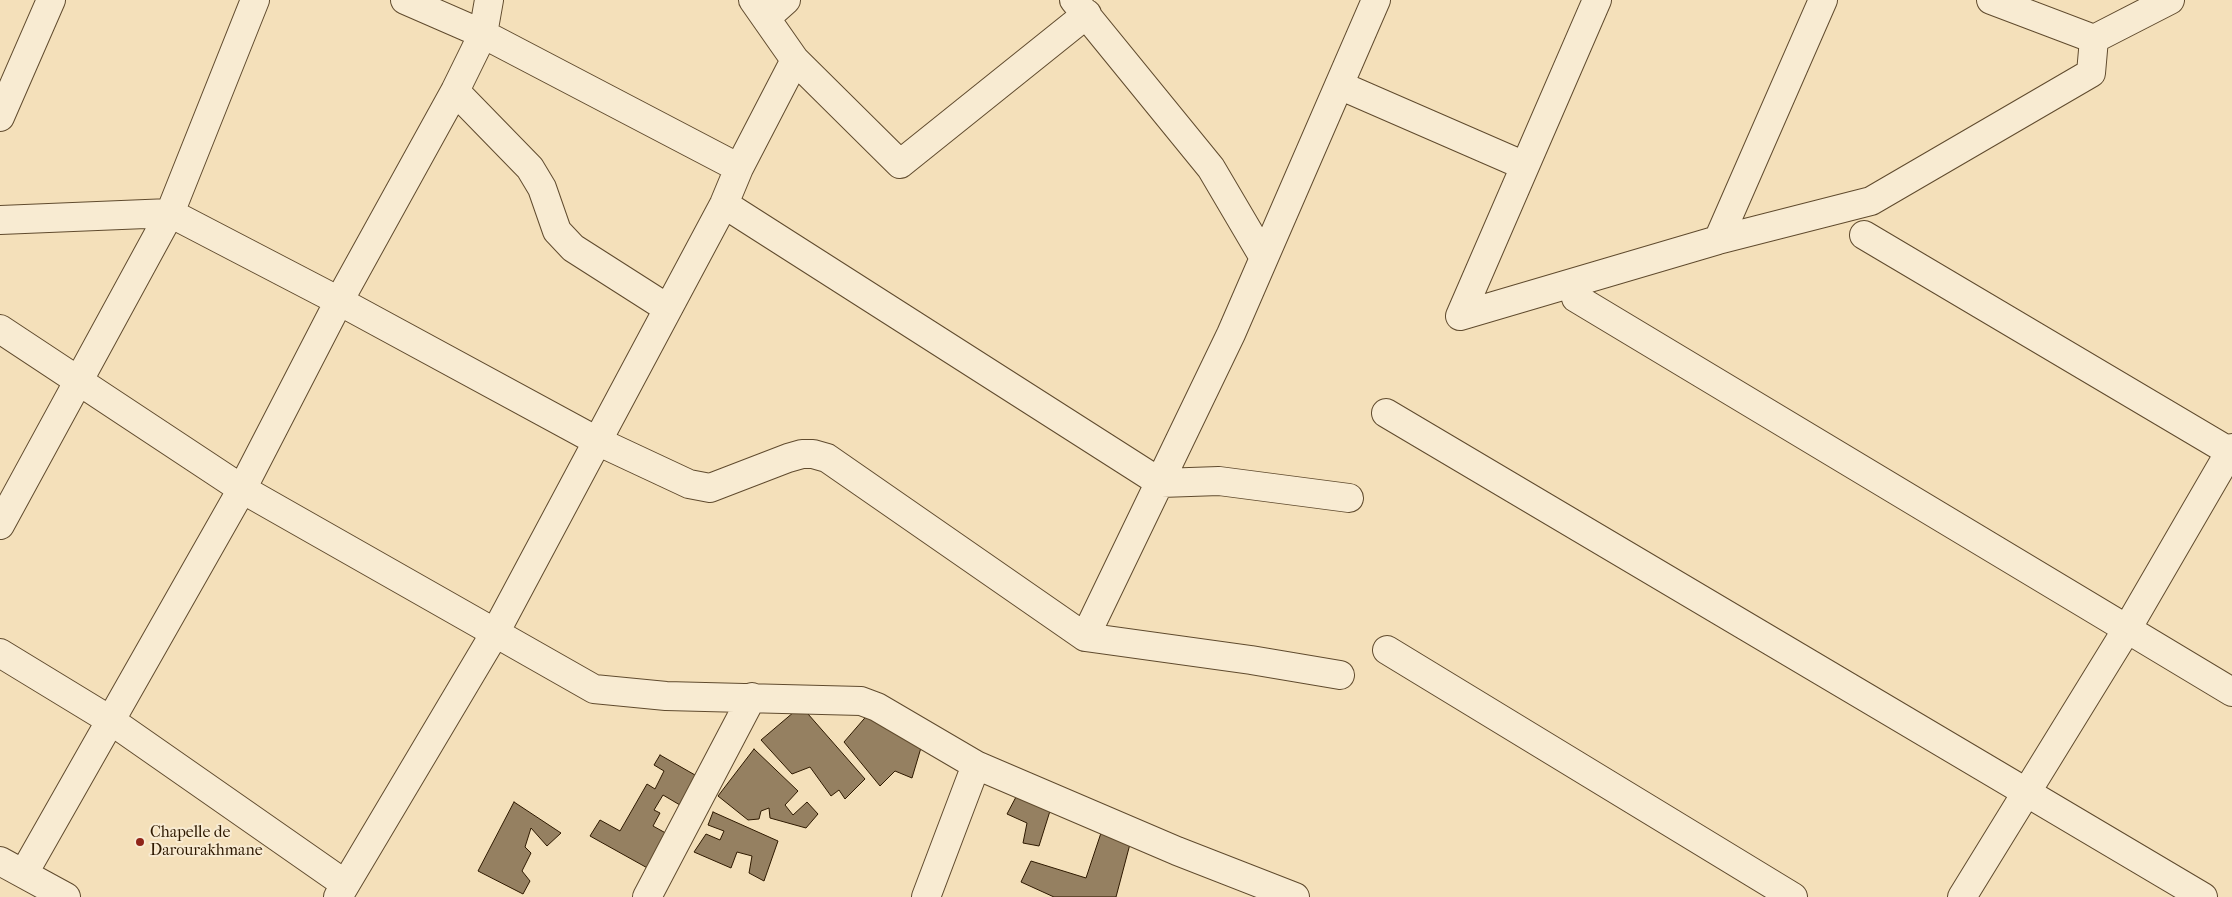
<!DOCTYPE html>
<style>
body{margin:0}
canvas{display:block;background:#f4e0ba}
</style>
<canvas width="2232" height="897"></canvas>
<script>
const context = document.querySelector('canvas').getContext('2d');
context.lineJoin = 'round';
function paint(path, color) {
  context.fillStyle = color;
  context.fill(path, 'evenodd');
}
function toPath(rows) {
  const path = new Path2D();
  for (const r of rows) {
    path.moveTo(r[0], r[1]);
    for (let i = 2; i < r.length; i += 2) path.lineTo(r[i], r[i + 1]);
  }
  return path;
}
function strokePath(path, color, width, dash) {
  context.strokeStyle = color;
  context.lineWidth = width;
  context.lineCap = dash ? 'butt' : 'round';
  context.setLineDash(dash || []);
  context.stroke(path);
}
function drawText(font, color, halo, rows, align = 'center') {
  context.font = font + ' "IM FELL French Canon",serif';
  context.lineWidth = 4;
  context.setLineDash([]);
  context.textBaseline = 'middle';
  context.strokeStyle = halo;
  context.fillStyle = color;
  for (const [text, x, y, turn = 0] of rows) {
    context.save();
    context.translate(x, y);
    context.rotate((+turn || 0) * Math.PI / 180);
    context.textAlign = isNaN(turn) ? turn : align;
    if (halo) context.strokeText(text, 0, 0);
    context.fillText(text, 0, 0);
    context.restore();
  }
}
const building = toPath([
 [801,706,865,779,845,799,839,790,831,796,810,767,792,774,761,740,801,706],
 [870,712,923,741,912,778,895,771,880,786,844,742,870,712],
 [754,749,798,791,785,805,793,815,807,802,818,814,806,828,770,818,769,808,761,811,759,819,748,820,718,796,754,749],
 [660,755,702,779,685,808,663,795,654,810,660,813,653,826,671,836,651,870,590,836,600,820,620,831,647,784,655,789,664,771,654,765,660,755],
 [1016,797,1050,811,1039,846,1023,843,1027,823,1007,814,1016,797],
 [514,802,561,833,547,846,531,828,525,847,531,853,522,871,530,881,523,894,478,871,514,802],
 [713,812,778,841,764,881,749,873,752,856,737,852,731,868,694,852,706,834,720,840,724,831,708,825,713,812],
 [1101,833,1130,844,1116,897,1054,897,1021,882,1031,861,1086,878,1101,833]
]);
paint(building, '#958061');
strokePath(building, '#2e1900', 1);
const street = toPath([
 [405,0,483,34,739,168],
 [1074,0,1211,168,1264,258],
 [1991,0,2094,39,2170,0],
 [767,17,786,0],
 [795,60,900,164,1087,14],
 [1339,85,1525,166],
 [455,91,530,168,542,188,557,231,573,248,667,308],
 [0,117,51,0],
 [724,204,1161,483,1219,481,1349,498],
 [0,220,170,213,339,301,597,441,689,484,710,488,788,458,802,454,813,454,827,458,1085,637,1251,660,1340,675],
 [1864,235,2232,453],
 [1718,240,1823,0],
 [1576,298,2232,692],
 [1460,316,1718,240,1871,201,2091,73,2094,39],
 [1460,316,1597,0],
 [0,329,242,489,594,689,666,696,861,701,877,707,976,765,1177,851,1295,897],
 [1386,413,2203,897],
 [0,525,170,213,255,0],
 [1085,637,1231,334,1376,0],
 [1387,650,1793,897],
 [0,653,110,720,345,884],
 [0,861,66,897],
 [24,873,242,489,339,301,455,91,483,34,489,0],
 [338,897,495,633,724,204,739,168,795,60,753,0],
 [647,897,752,697],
 [926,897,976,765],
 [1962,897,2127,629,2232,448]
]);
strokePath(street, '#604b2e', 30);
strokePath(street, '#f8ebd2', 28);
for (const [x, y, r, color] of [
 [140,842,5,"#8f2418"]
]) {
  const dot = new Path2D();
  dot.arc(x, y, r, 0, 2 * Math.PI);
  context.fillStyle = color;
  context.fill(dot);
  strokePath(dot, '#f8ebd2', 2);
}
drawText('16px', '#2e1900', '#f8ebd2', [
 ["Chapelle de",150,833],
 ["Darourakhmane",150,851]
], 'left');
</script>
